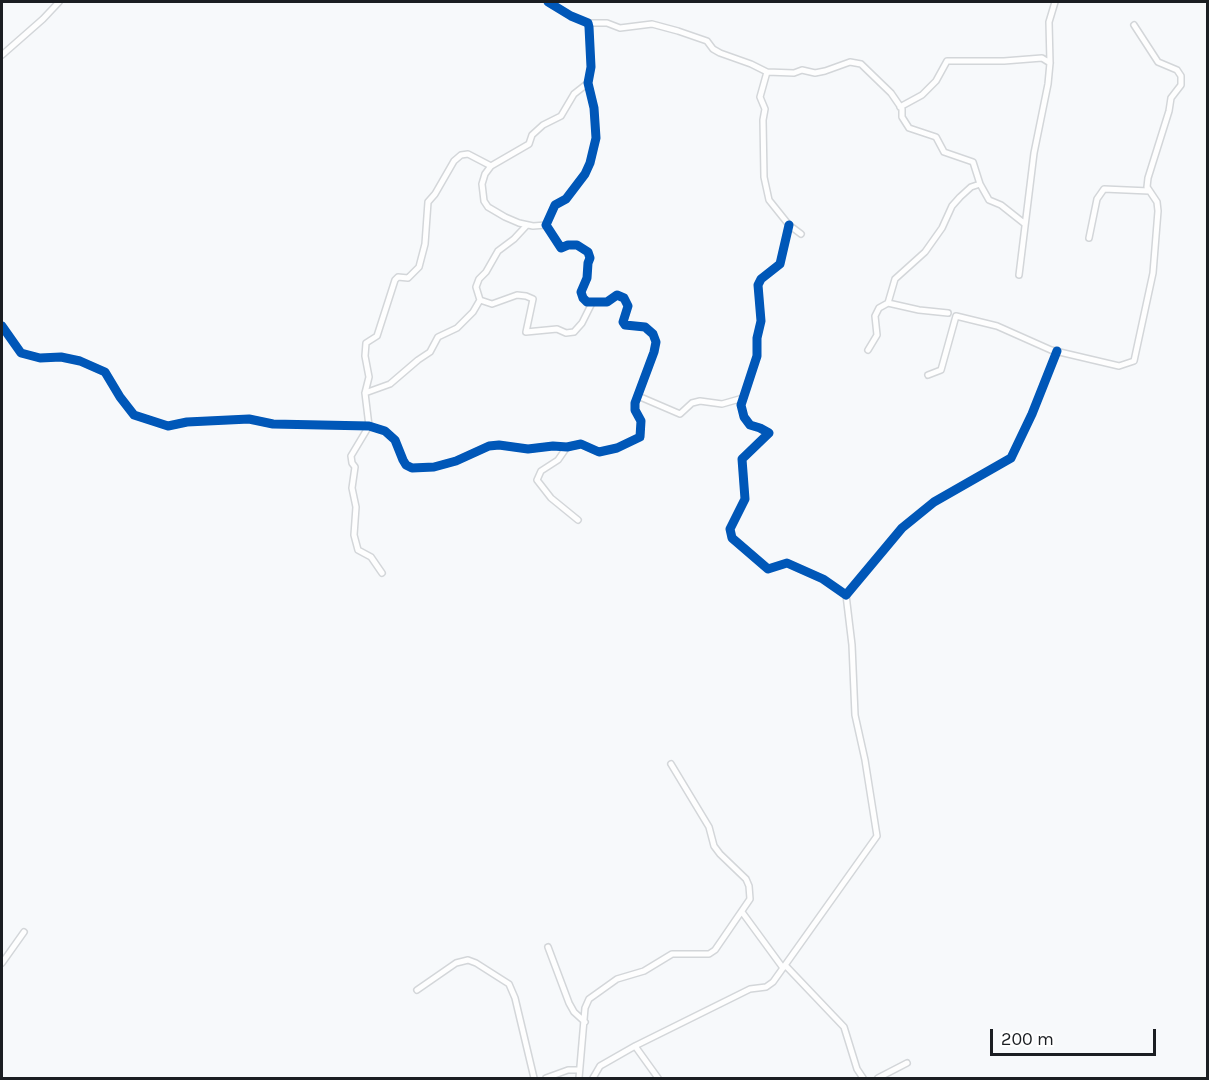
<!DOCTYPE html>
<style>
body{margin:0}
#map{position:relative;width:1209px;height:1080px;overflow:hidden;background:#f7f9fb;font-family:Karla,sans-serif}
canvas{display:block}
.frame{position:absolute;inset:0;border:3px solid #1b1e22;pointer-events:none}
.scale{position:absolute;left:990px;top:1029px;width:166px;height:27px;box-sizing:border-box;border:3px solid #1b1e22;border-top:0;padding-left:8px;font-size:18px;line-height:21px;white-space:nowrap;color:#1b1e22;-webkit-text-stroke:4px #fff;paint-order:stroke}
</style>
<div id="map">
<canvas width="1209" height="1080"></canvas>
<div class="frame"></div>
<div class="scale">200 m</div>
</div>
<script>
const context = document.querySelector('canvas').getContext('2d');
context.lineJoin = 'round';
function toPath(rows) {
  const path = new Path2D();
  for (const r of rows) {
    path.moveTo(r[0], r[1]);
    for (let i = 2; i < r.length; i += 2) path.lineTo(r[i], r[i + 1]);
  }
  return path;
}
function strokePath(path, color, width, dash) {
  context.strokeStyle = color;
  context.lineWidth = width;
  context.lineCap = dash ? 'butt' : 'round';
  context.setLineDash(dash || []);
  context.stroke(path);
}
const minor = toPath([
 [588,23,607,23,620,28,652,24,678,31,707,41,713,49,720,53,751,64,767,72,794,73,802,70,815,73,825,71,850,62,861,64,891,93,902,109,902,117,909,128,936,137,944,152,973,162,980,184,989,200,1001,205,1025,224],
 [2,55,43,19,59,2],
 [767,72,760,97,765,109,763,120,764,177,769,200,789,225,801,234],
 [900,107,922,95,936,81,947,61,1004,61,1042,58,1050,63],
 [527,225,514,239,498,251,486,272,479,279,476,287,480,300,492,304,517,295,526,296,533,299,526,332,557,329,566,333,574,332,582,323,592,303],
 [546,225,533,226,519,223,505,217,488,207,484,201,482,184,485,174,491,166,529,144,532,135,543,125,561,116,574,94,588,83],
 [789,225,780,264,761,279,758,285,761,321,757,338,757,356,741,405,744,417,750,425,760,428,769,433,742,459,745,499,730,529,732,538,768,569,787,563,823,579,846,595,902,528,934,502,1011,458,1032,414,1057,351],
 [1089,238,1097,199,1104,189,1149,191],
 [1019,275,1034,153,1048,84,1050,63,1049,22,1055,2],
 [888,303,919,310,948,313],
 [2,326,21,353,40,358,61,357,80,361,105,372,120,397,134,415,168,426,187,422,249,419,273,424,369,426,385,431,395,440,403,460,406,465,412,468,434,467,456,461,489,446,499,445,528,449,553,446,567,447,581,444,599,452,617,448,640,437,641,421,635,410,635,403,654,352,656,342,653,334,645,327,625,325,623,322,628,306,624,298,617,295,607,302,587,302,583,298,581,292,587,278,588,263,590,258,588,252,577,245,568,245,561,248,546,225,555,205,566,199,585,174,590,163,596,138,594,108,588,83,591,67,589,27,588,23,571,16,548,2],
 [868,350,877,335,875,316,879,308,888,303,895,279,925,252,942,228,952,206,960,197,971,187,980,184],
 [928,375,941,370,956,316,997,326,1051,350,1119,366,1134,361,1153,273,1158,211,1157,202,1147,187,1148,178,1169,111,1171,98,1181,85,1181,76,1177,70,1158,62,1134,25],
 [365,393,390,384,418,360,430,352,438,337,457,328,473,312,480,300],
 [638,396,680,414,692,403,700,401,722,404,743,398],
 [567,447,558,460,541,471,537,480,551,498,578,520],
 [382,573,371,557,358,550,354,535,356,507,352,488,355,467,352,463,351,456,369,426,365,393,369,377,365,356,366,343,377,336,395,280,398,277,408,278,419,267,425,244,428,202,435,194,454,161,461,155,468,154,491,166],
 [742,912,783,968],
 [548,947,569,1003,574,1012,585,1022],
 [2,963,24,932],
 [785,965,844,1027,857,1069,863,1078],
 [417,990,456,963,468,960,476,963,509,984,515,998,534,1078],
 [635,1046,658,1078],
 [546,1078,568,1070,579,1070],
 [579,1078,585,1008,589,999,617,979,644,971,672,954,709,954,715,950,750,899,749,886,746,879,720,854,714,846,709,827,671,764],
 [593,1078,600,1066,635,1046,750,989,766,987,773,982,877,836,865,760,855,715,852,645,846,595],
 [878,1078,907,1063]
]);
strokePath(minor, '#d3d6d9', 8);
strokePath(minor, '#fefefe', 5);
strokePath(toPath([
 [789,225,780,264,761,279,758,285,761,321,757,338,757,356,741,405,744,417,750,425,760,428,769,433,742,459,745,499,730,529,732,538,768,569,787,563,823,579,846,595,902,528,934,502,1011,458,1032,414,1057,351],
 [2,326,21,353,40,358,61,357,80,361,105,372,120,397,134,415,168,426,187,422,249,419,273,424,369,426,385,431,395,440,403,460,406,465,412,468,434,467,456,461,489,446,499,445,528,449,553,446,567,447,581,444,599,452,617,448,640,437,641,421,635,410,635,403,654,352,656,342,653,334,645,327,625,325,623,322,628,306,624,298,617,295,607,302,587,302,583,298,581,292,587,278,588,263,590,258,588,252,577,245,568,245,561,248,546,225,555,205,566,199,585,174,590,163,596,138,594,108,588,83,591,67,589,27,588,23,571,16,548,2]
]), '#0057b8', 9);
</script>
